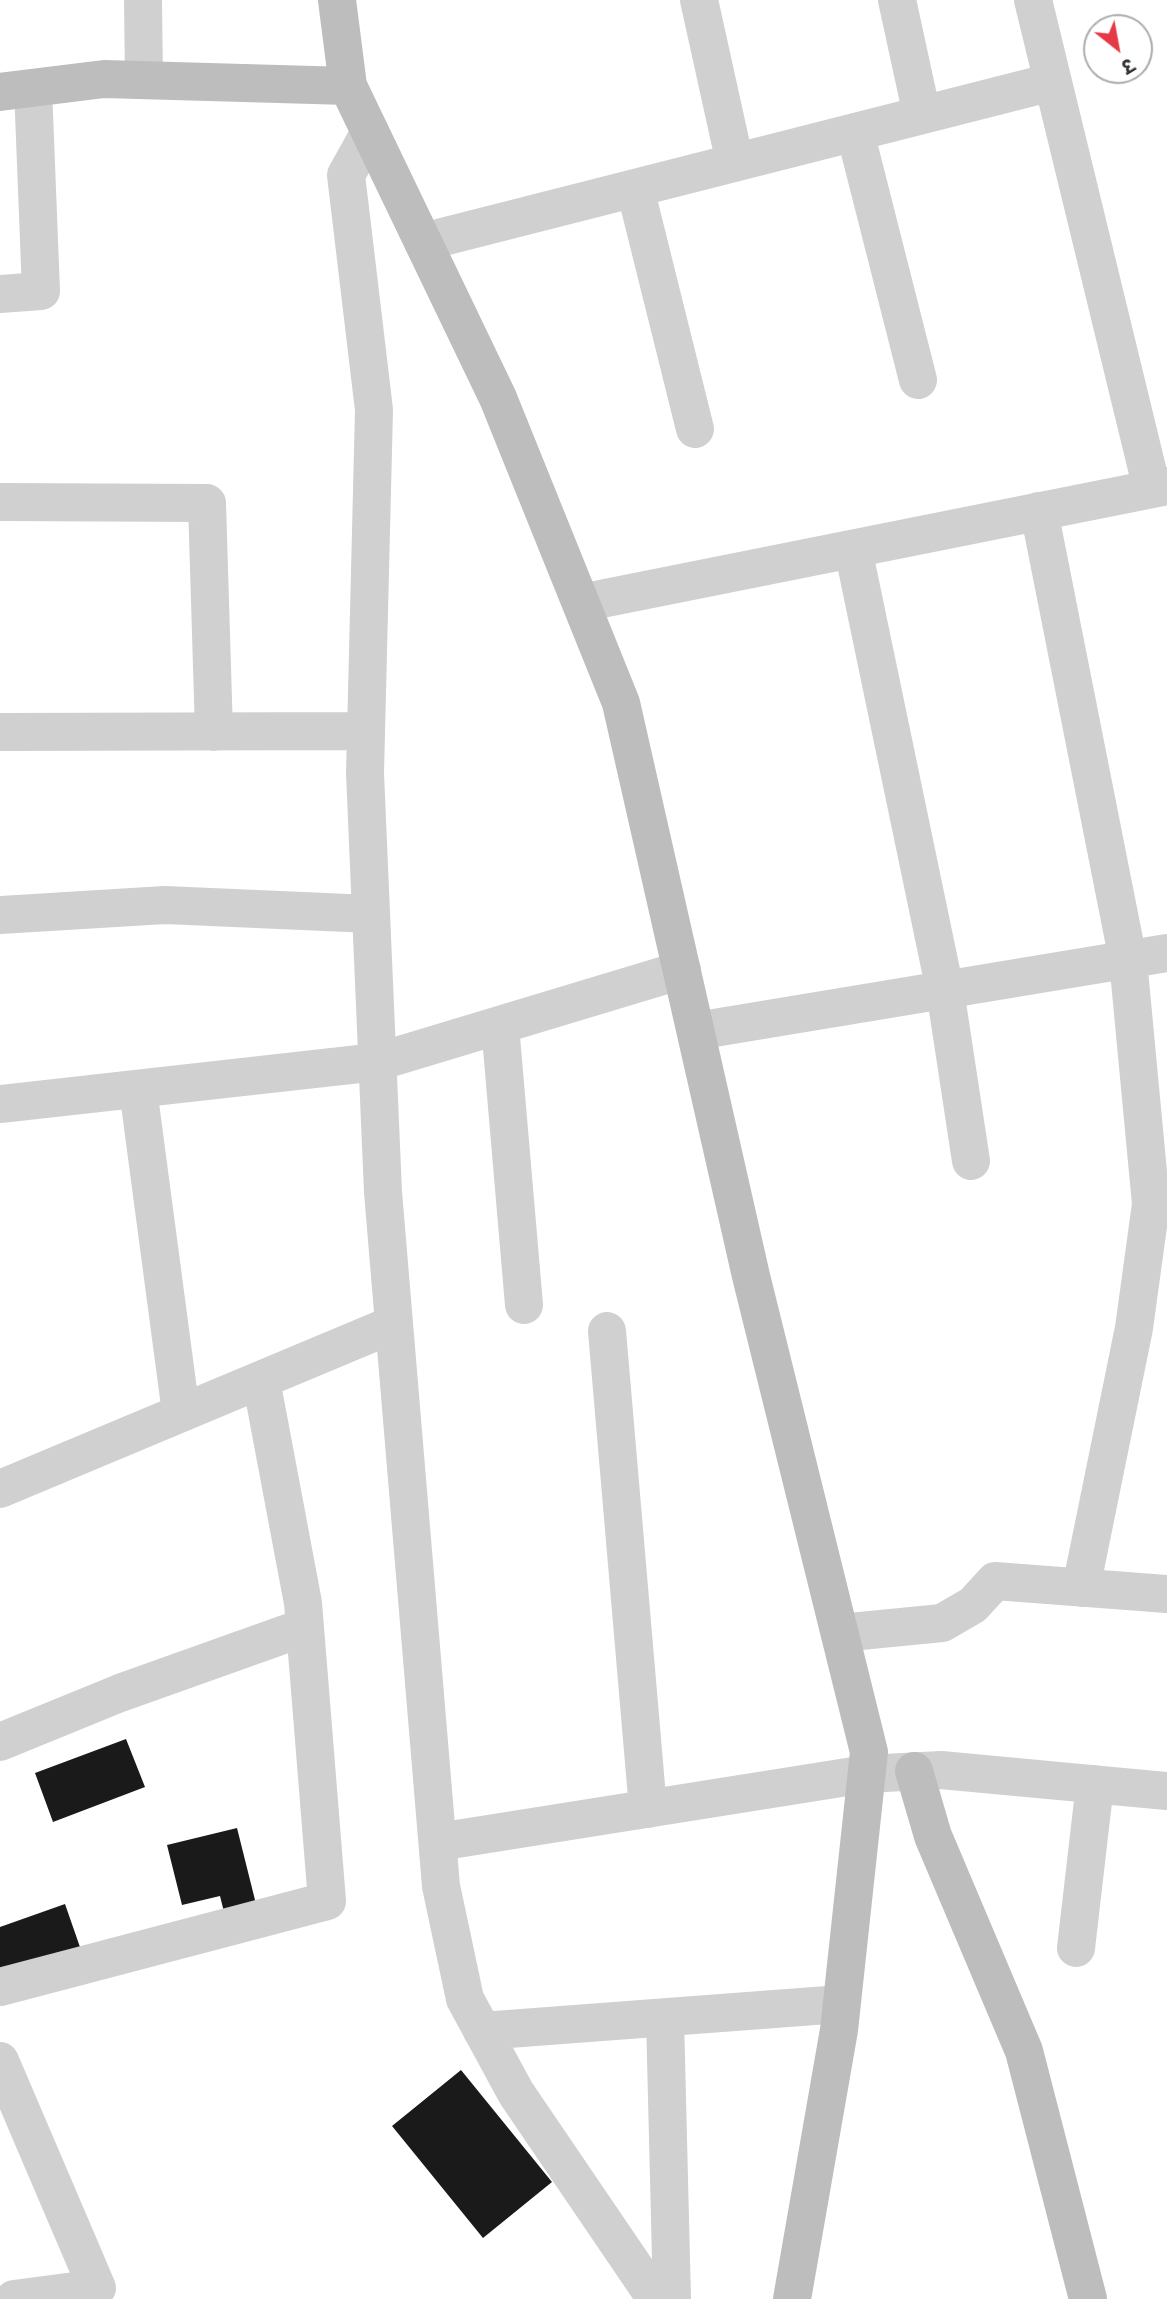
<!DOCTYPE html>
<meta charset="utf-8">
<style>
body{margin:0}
#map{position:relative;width:1167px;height:2299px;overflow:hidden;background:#fff;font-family:Poppins,"Noto Sans Devanagari",sans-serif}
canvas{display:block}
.north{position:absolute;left:1083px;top:14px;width:70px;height:70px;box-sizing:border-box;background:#fff;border:2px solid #adadad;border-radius:50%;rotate:149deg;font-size:19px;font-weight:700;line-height:28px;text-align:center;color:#333}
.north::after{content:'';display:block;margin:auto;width:24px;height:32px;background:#e63946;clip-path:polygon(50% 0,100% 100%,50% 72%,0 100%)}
</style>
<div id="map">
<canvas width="1167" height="2299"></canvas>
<div class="north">उ</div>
</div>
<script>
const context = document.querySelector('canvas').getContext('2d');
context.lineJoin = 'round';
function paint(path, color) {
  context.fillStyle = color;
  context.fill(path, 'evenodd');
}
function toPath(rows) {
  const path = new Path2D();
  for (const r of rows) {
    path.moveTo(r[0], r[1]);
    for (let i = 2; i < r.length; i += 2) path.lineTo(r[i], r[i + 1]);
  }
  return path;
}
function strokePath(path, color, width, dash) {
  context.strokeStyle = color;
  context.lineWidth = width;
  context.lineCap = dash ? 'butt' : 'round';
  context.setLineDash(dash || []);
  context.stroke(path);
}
paint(toPath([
 [126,1739,145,1787,53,1822,35,1773],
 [237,1828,257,1908,225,1916,220,1896,182,1905,167,1845],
 [65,1904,81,1950,0,1980,0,1927],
 [461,2070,552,2182,483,2238,392,2126]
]), '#1a1a1a');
strokePath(toPath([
 [143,0,144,80],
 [699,0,735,163],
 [897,0,922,115],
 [1033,0,1152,489],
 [370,132,346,175,374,410,365,773,383,1192,441,1886,465,1999,516,2093,656,2299],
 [855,132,918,380],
 [635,188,695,429],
 [423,242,1052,82],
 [0,294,41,291,33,88],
 [0,502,207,503,214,732],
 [1039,511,1128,960,1151,1204,1134,1328,1081,1588],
 [853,549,945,990,971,1161],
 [581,603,1167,486],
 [0,732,365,731],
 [0,915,165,905,371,914],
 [500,1025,524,1305],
 [696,1031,1167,953],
 [138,1089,181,1413],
 [0,1104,377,1062,682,970],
 [607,1331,648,1809],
 [0,1489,394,1324],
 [840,1633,942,1623,973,1605,995,1581,1167,1594],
 [0,1742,120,1693,305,1627],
 [438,1842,866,1774,941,1770,1167,1791],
 [1076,1948,1095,1784],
 [0,1987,327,1901,303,1603,261,1380],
 [665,2018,672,2299],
 [482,2031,841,2004],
 [0,2061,97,2288,14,2299]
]), '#d0d0d0', 38);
strokePath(toPath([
 [337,0,348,86,498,398,621,703,751,1276,869,1752,839,2030,792,2299],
 [0,92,104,79,348,86],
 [914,1771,933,1836,1024,2051,1088,2299]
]), '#bdbdbd', 38);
</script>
